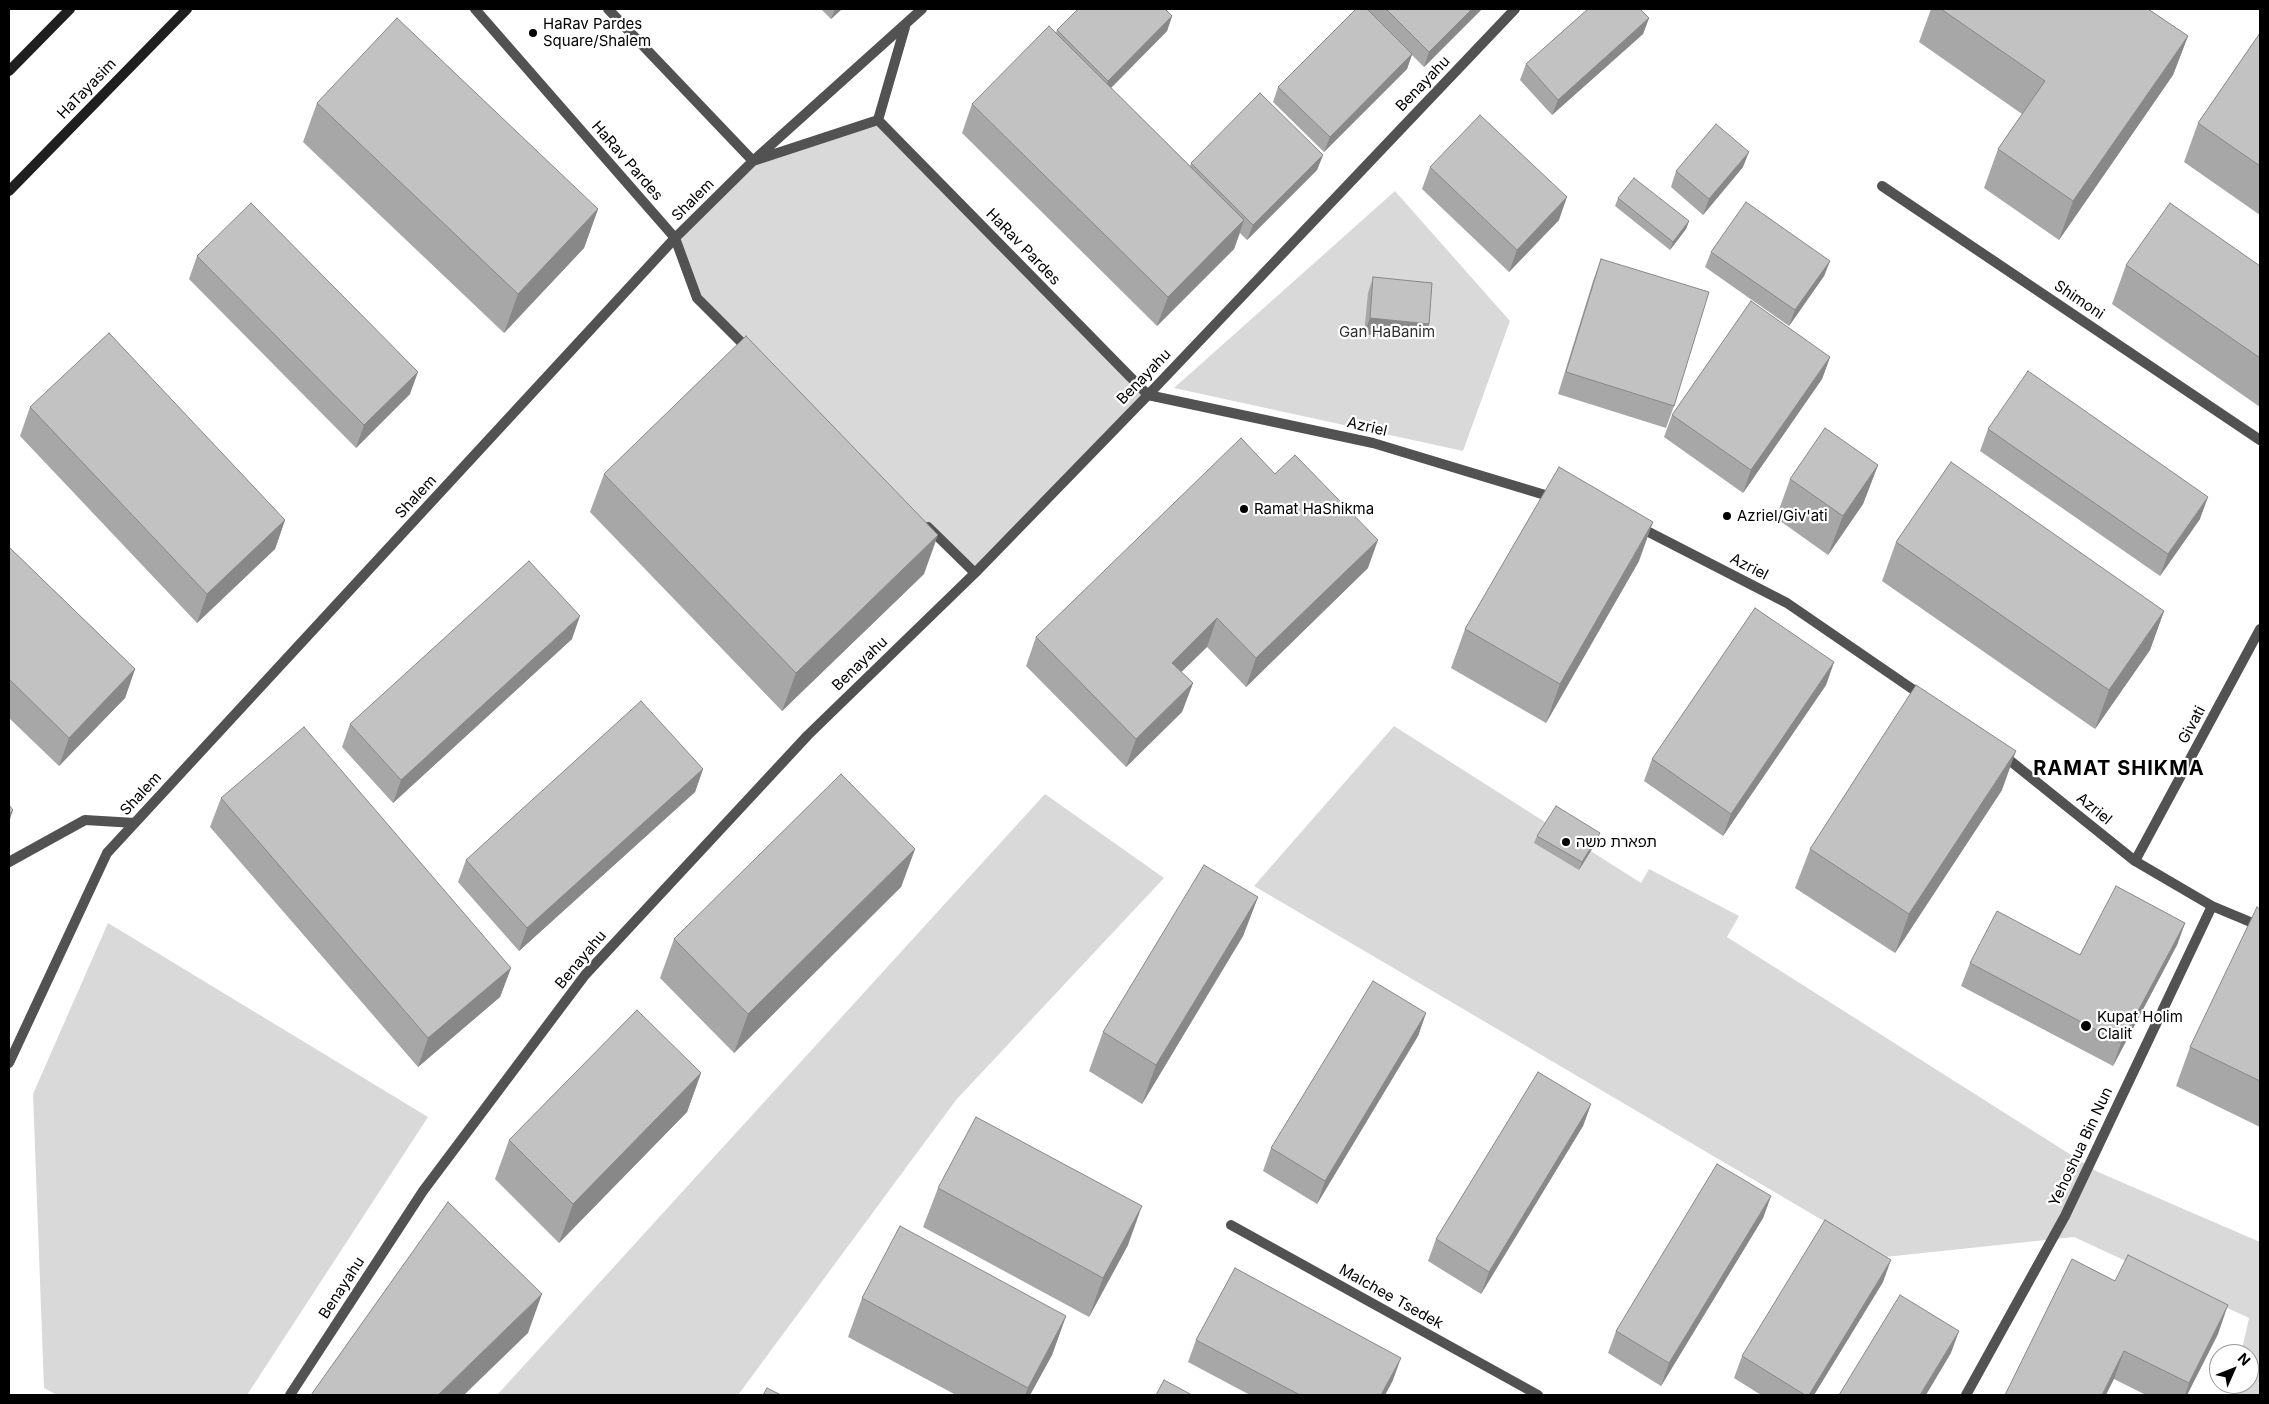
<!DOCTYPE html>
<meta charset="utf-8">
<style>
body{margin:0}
#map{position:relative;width:2269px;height:1404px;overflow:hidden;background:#fff;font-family:Inter,sans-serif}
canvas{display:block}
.frame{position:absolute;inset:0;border:10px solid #000;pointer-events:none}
.north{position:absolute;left:2209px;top:1344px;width:50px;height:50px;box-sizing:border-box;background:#fff;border:1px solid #999;border-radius:50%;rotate:46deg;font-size:14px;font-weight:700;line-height:20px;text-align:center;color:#000}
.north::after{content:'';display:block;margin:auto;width:18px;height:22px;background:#000;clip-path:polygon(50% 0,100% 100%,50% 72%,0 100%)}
</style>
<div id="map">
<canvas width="2269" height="1404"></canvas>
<div class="frame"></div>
<div class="north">N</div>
</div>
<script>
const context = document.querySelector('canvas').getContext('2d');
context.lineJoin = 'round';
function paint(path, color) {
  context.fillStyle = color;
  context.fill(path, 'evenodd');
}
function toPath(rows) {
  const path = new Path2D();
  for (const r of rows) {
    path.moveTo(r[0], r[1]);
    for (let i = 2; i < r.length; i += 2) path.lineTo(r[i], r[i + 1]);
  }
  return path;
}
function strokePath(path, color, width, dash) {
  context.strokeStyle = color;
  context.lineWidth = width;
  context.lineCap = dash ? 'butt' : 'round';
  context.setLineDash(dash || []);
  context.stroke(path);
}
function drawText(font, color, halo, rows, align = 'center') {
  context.font = font + ' Inter,"Noto Sans Hebrew",sans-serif';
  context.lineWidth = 4.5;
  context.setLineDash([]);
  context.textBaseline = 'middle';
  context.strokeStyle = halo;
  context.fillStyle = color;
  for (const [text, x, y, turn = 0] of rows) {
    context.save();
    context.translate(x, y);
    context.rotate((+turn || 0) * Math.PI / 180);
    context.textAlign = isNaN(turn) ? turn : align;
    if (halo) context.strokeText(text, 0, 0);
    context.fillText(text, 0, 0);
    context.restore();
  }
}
paint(toPath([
 [878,120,1148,395,975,573,697,298,675,238,753,161],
 [1395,191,1510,321,1463,451,1174,388],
 [1394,726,1641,883,1649,869,1739,916,1727,937,2098,1172,2260,1242,2260,1395,2233,1395,2235,1384,2249,1384,2249,1354,2241,1354,2249,1318,2074,1237,1885,1257,1254,886],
 [1045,794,1164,878,956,1100,738,1395,497,1395],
 [108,923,428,1117,247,1395,57,1395,44,1388,33,1094]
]), '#d9d9d9');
strokePath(toPath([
 [475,9,675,238,697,298,749,350],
 [608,9,753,161,878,120,1148,395,1373,443,1555,498],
 [878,120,905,27],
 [1882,186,2260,440],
 [928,527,975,573],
 [1639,527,1787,603,1924,697],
 [2003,755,2135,861,2212,906,2260,926],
 [2135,861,2260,629],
 [9,862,85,820,135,823],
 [9,1063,107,853,675,238,753,161,922,9],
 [1231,1225,1538,1395],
 [290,1395,423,1191,585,975,808,735,975,573,1148,395,1515,9],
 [1966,1395,2065,1216,2212,906]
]), '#525252', 10);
strokePath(toPath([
 [9,71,70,9],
 [9,191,187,9]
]), '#1f1f1f', 10);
paint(toPath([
 [821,9,842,9,831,19],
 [1356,9,1482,9,1424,67,1412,55,1407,69,1324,152,1273,102,1278,87],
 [1931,9,2148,9,2188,36,2173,75,2059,240,1984,188,1998,149,2022,114,1919,42],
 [1172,16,1167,31,1111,88,1190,166,1191,163,1323,155,1317,170,1247,240,1240,233,1234,249,1157,326,962,133,972,104,1056,33,1057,30],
 [1649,18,1643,34,1552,115,1520,80,1526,64],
 [2260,33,2260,215,2184,162,2198,123],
 [317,103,598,209,584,248,504,333,303,142],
 [1430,167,1559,220,1509,272,1422,189],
 [1743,167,1703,215,1671,187,1676,171],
 [1618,198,1689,221,1686,229,1670,250,1615,206],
 [1711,252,1830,261,1824,276,1789,326,1705,267],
 [197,256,410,394,356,448,189,279],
 [1601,259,1674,406,1666,428,1558,394,1593,281],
 [2126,265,2260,266,2260,407,2112,304],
 [1373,277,1429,324,1423,339,1364,334,1368,293],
 [1830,357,1822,379,1743,493,1664,437,1672,415],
 [30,407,285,520,275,549,197,623,20,436],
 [1988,429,2200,519,2160,576,1980,451],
 [1878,465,1863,504,1828,555,1776,518,1790,479],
 [604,474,924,574,782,711,590,512],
 [1896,542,2164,611,2150,650,2095,729,1882,581],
 [9,547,135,669,125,698,59,766,9,718],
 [1639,561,1546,723,1451,668,1465,629],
 [1368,568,1246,687,1207,647,1181,672,1193,683,1182,712,1126,767,1026,666,1036,637],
 [572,639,393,803,342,747,350,724],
 [1834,662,1826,685,1723,836,1644,781,1652,759],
 [703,769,695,792,519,951,458,882,466,860],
 [2002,790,1895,953,1795,888,1810,849],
 [221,798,511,968,500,997,418,1067,210,827],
 [1537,836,1597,841,1579,870,1534,843],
 [915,849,901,887,734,1053,660,978,674,939],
 [1258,897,1243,936,1142,1104,1089,1071,1103,1032],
 [2260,909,2260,1127,2176,1086,2190,1047],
 [2185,923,2177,945,2113,1066,1961,986,1970,963,2080,955],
 [1426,1013,1418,1036,1317,1204,1263,1171,1271,1148],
 [701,1073,687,1112,559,1243,495,1179,509,1140],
 [1591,1104,1583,1126,1481,1294,1428,1261,1436,1239],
 [938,1188,1128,1245,1089,1317,923,1227],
 [1771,1196,1763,1218,1661,1386,1608,1353,1616,1331],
 [2072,1259,2218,1334,2187,1395,2146,1395,2114,1379],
 [1883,1282,1814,1395,1761,1395,1734,1378,1742,1356],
 [862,1298,1066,1316,1052,1355,1030,1395,956,1395,848,1337],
 [1196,1340,1393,1380,1385,1395,1250,1395,1188,1362]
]), '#a7a7a7');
paint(toPath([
 [835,9,842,9,831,19],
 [1472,9,1482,9,1424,67,1429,52],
 [1172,16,1167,31,1103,96,1108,81],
 [1649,18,1643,34,1552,115,1558,100],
 [2188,36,2173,75,2059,240,2073,201],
 [1412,54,1407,69,1324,152,1330,137],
 [1749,152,1743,167,1703,215,1709,199],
 [1323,155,1317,170,1247,240,1253,225],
 [1567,197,1559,220,1509,272,1517,250],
 [598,209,584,248,504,333,518,294],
 [1244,220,1234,249,1157,326,1168,297],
 [1689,221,1686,229,1670,250,1673,242],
 [1830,261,1824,276,1789,326,1795,310],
 [1370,318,1429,324,1423,339,1364,334],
 [1830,357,1822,379,1743,493,1751,470],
 [418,372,410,394,356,448,364,425],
 [1878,465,1863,504,1828,555,1843,516],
 [2208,497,2200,519,2160,576,2168,554],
 [285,520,275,549,197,623,207,594],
 [1653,522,1639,561,1546,723,1560,684],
 [938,535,924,574,782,711,796,673],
 [1378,540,1368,568,1246,687,1256,658],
 [2164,611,2150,650,2095,729,2109,690],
 [580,616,572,639,393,803,401,780],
 [1217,618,1207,647,1162,691,1172,663],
 [1834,662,1826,685,1723,836,1731,814],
 [135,669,125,698,59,766,69,738],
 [1193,683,1182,712,1126,767,1136,739],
 [2016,751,2002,790,1895,953,1909,914],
 [703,769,695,792,519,951,527,928],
 [13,810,9,822,9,814],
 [1600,833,1597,841,1579,870,1582,862],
 [915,849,901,887,734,1053,748,1014],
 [1258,897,1243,936,1142,1104,1156,1065],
 [2185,923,2177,945,2113,1066,2121,1043],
 [511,968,500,997,418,1067,428,1038],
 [1426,1013,1418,1036,1317,1204,1325,1181],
 [701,1073,687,1112,559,1243,573,1204],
 [1591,1104,1583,1126,1481,1294,1489,1272],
 [1771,1196,1763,1218,1661,1386,1669,1363],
 [1142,1206,1128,1245,1089,1317,1103,1278],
 [1891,1260,1883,1282,1814,1395,1809,1395],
 [542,1294,528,1333,464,1395,438,1395],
 [2228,1305,2218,1334,2187,1395,2185,1395,2189,1383],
 [1066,1316,1052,1355,1030,1395,1025,1395,1028,1388],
 [1959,1331,1951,1353,1926,1395,1920,1395],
 [2124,1351,2114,1379,2106,1395,2102,1395],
 [1401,1358,1393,1380,1385,1395,1381,1395]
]), '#888');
const building = toPath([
 [1078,9,1165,9,1172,16,1108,81,1057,30,1078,9],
 [1356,9,1367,9,1412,54,1330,137,1278,87,1356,9],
 [1386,9,1472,9,1429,52,1386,9],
 [1588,9,1640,9,1649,18,1558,100,1526,64,1588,9],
 [1941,9,2148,9,2188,36,2073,201,1998,149,2045,81,1941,9],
 [397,18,598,209,518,294,317,103,397,18],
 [1049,26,1244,220,1168,297,972,104,1049,26],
 [2260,33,2260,166,2198,123,2260,33],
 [1260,93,1323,155,1253,225,1191,163,1260,93],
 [1480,115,1567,197,1517,250,1430,167,1480,115],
 [1716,124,1749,152,1709,199,1676,171,1716,124],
 [1634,178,1689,221,1673,242,1618,198,1634,178],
 [1746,202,1830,261,1795,310,1711,252,1746,202],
 [251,203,418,372,364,425,197,256,251,203],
 [2170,203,2260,266,2260,358,2126,265,2170,203],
 [1601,259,1709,292,1674,406,1566,372,1601,259],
 [1373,277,1432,283,1429,324,1370,318,1373,277],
 [1751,301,1830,357,1751,470,1672,415,1751,301],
 [109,333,285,520,207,594,30,407,109,333],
 [746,336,938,535,796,673,604,474,746,336],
 [2028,371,2208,497,2168,554,1988,429,2028,371],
 [1825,428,1878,465,1843,516,1790,479,1825,428],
 [1241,438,1275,474,1295,455,1378,540,1256,658,1217,618,1172,663,1193,683,1136,739,1036,637,1241,438],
 [1951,462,2164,611,2109,690,1896,542,1951,462],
 [1559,467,1653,522,1560,684,1465,629,1559,467],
 [9,547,135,669,69,738,9,679,9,547],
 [529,561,580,616,401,780,350,724,529,561],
 [1755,608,1834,662,1731,814,1652,759,1755,608],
 [1916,685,2016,751,1909,914,1810,849,1916,685],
 [641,701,703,769,527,928,466,860,641,701],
 [304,727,511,968,428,1038,221,798,304,727],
 [841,774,915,849,748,1014,674,939,841,774],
 [9,805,13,810,9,814,9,805],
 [1556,806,1600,833,1582,862,1537,836,1556,806],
 [1204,865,1258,897,1156,1065,1103,1032,1204,865],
 [2116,886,2185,923,2121,1043,1970,963,1997,911,2080,955,2116,886],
 [2257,907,2260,909,2260,1081,2190,1047,2257,907],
 [1373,981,1426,1013,1325,1181,1271,1148,1373,981],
 [637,1010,701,1073,573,1204,509,1140,637,1010],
 [1538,1072,1591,1104,1489,1272,1436,1239,1538,1072],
 [976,1117,1142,1206,1103,1278,938,1188,976,1117],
 [1717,1164,1771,1196,1669,1363,1616,1331,1717,1164],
 [448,1202,542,1294,438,1395,311,1395,448,1202],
 [1825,1220,1891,1260,1809,1395,1805,1395,1742,1356,1825,1220],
 [900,1226,1066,1316,1028,1388,862,1298,900,1226],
 [2128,1255,2228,1305,2189,1383,2124,1351,2102,1395,2005,1395,2072,1259,2115,1281,2128,1255],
 [1235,1268,1401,1358,1381,1395,1300,1395,1196,1340,1235,1268],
 [1900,1295,1959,1331,1920,1395,1839,1395,1900,1295],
 [1164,1380,1192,1395,1156,1395,1164,1380],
 [767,1388,781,1395,763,1395,767,1388]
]);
paint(building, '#c2c2c2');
strokePath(building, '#888', 1);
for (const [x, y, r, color] of [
 [533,33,5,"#000"],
 [1244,509,5,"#000"],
 [1727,516,5,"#000"],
 [1566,842,5,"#000"],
 [2086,1026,6,"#000"]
]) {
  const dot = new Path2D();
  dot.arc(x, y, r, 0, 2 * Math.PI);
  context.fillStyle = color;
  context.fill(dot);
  strokePath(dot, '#fff', 2);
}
drawText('15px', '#000', '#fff', [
 ["HaRav Pardes",543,24],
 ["Square/Shalem",543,41],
 ["Ramat HaShikma",1254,509],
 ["Azriel/Giv'ati",1737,516],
 ["תפארת משה",1576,842],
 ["Kupat Holim",2097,1017],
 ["Clalit",2097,1034]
], 'left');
drawText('15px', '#000', '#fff', [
 ["Benayahu",1423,84,-46],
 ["HaTayasim",87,89,-46],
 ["HaRav Pardes",627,161,49],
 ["Shalem",693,200,-45],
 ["HaRav Pardes",1023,247,46],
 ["Shimoni",2079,300,34],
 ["Benayahu",1144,377,-46],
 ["Azriel",1367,427,13],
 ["Shalem",416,497,-47],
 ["Azriel",1749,567,27],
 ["Benayahu",860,664,-44],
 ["Givati",2192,725,-62],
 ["Shalem",141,794,-47],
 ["Azriel",2094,809,39],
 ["Benayahu",581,960,-50],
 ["Yehoshua Bin Nun",2081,1147,-65],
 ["Benayahu",342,1288,-57],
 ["Malchee Tsedek",1391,1297,29]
]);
drawText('15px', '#303030', '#fff', [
 ["Gan HaBanim",1387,332]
]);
context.letterSpacing = '1px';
drawText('bold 20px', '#000', '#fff', [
 ["RAMAT SHIKMA",2119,769]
]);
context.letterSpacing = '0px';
</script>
